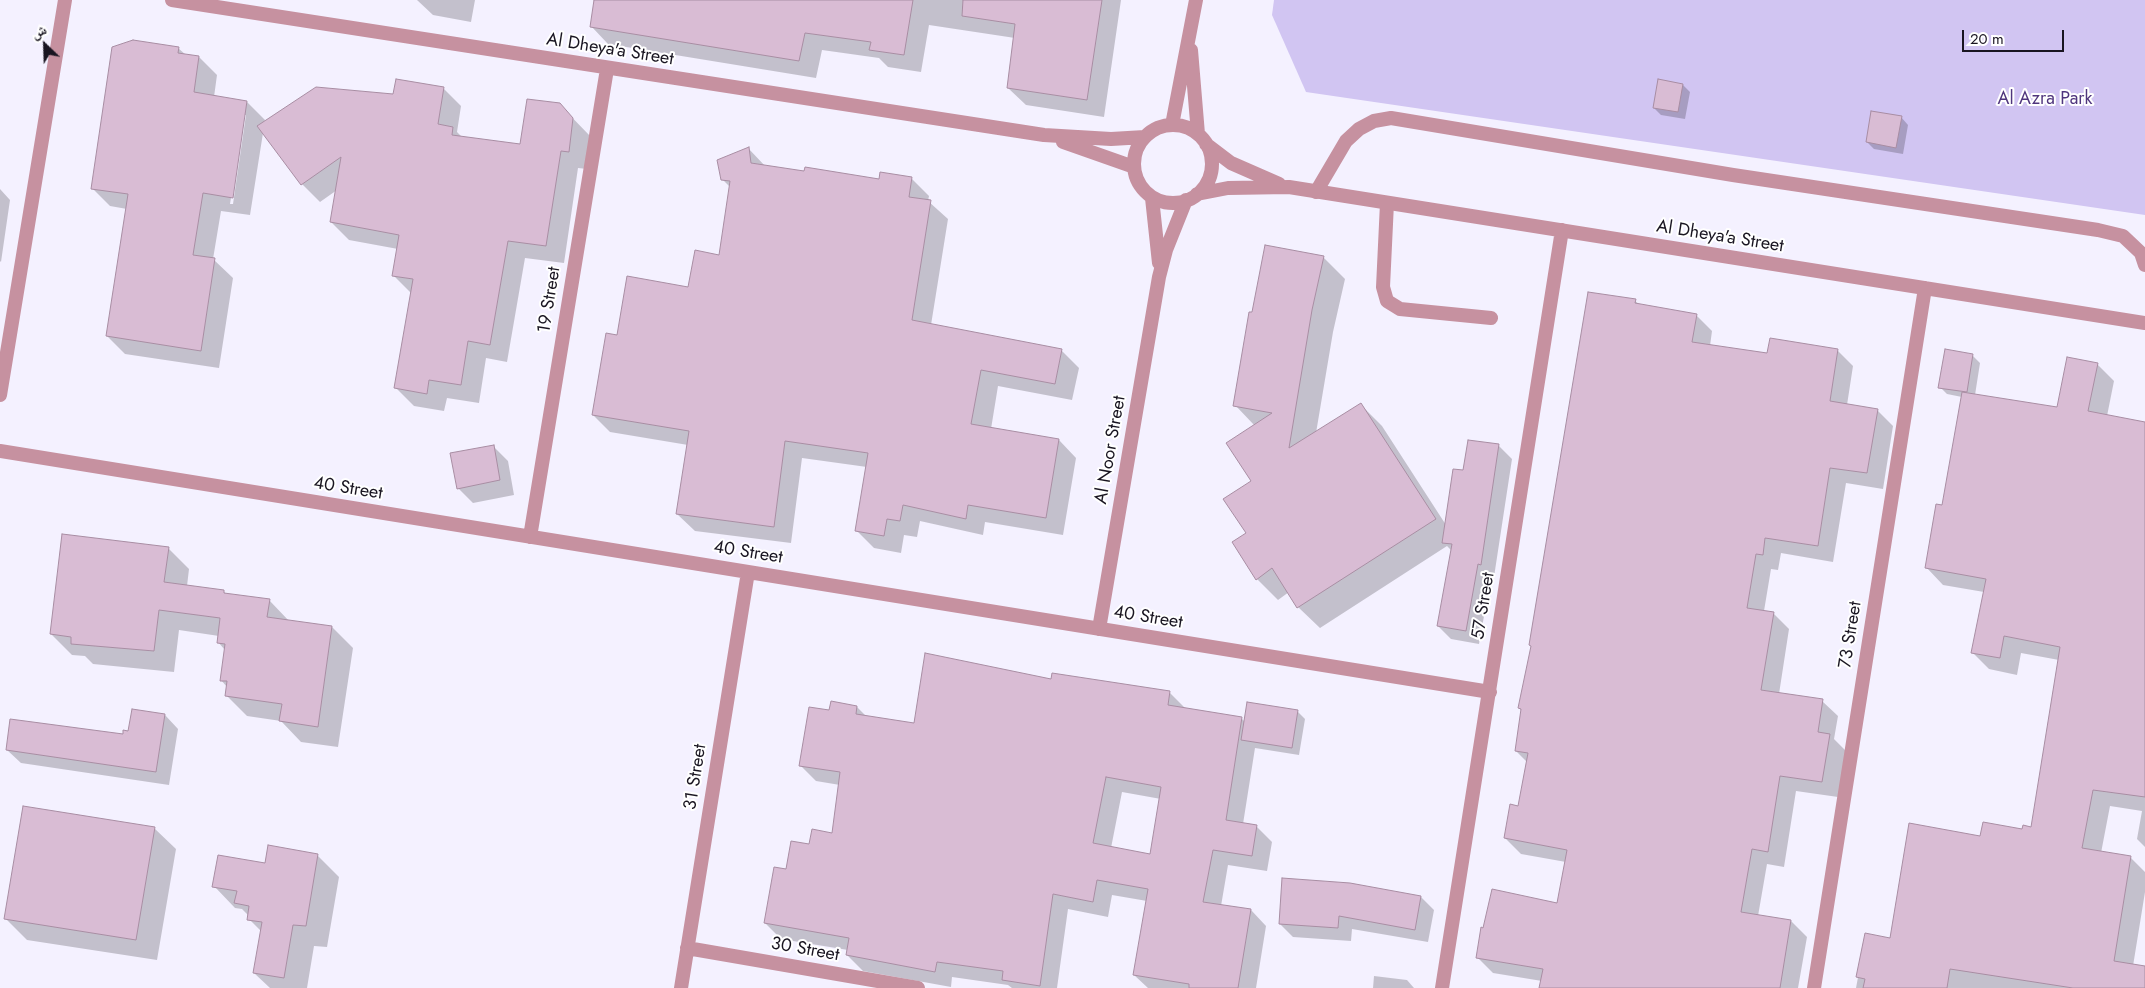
<!DOCTYPE html>
<meta charset="utf-8">
<style>
body{margin:0}
#map{position:relative;width:2145px;height:988px;overflow:hidden;background:#f4f1ff;font-family:Jost,"Noto Naskh Arabic",sans-serif}
canvas{display:block}
.north{position:absolute;left:20px;top:20px;width:50px;height:50px;-webkit-text-stroke:4px #fff;paint-order:stroke;rotate:336deg;font-size:14px;font-weight:700;line-height:20px;text-align:center;color:#191521}
.north::after{content:'';display:block;margin:auto;width:18px;height:22px;background:#191521;clip-path:polygon(50% 0,100% 100%,50% 72%,0 100%)}
.scale{position:absolute;left:1962px;top:30px;width:102px;height:22px;box-sizing:border-box;border:2px solid #191521;border-top:0;padding-left:6px;font-size:15px;line-height:18px;white-space:nowrap;color:#191521;-webkit-text-stroke:4px #fff;paint-order:stroke}
</style>
<div id="map">
<canvas width="2145" height="988"></canvas>
<div class="north">ش</div>
<div class="scale">20 m</div>
</div>
<script>
const context = document.querySelector('canvas').getContext('2d');
context.lineJoin = 'round';
function paint(path, color) {
  context.fillStyle = color;
  context.fill(path, 'evenodd');
}
function toPath(rows) {
  const path = new Path2D();
  for (const r of rows) {
    if (r.length === 3) {
      path.moveTo(r[0] + r[2], r[1]);
      path.arc(r[0], r[1], r[2], 0, 2 * Math.PI);
      continue;
    }
    path.moveTo(r[0], r[1]);
    for (let i = 2; i < r.length; i += 2) path.lineTo(r[i], r[i + 1]);
  }
  return path;
}
function strokePath(path, color, width, dash) {
  context.strokeStyle = color;
  context.lineWidth = width;
  context.lineCap = dash ? 'butt' : 'round';
  context.setLineDash(dash || []);
  context.stroke(path);
}
function drawText(font, color, halo, rows, align = 'center') {
  context.font = font + ' Jost,sans-serif';
  context.lineWidth = 4;
  context.setLineDash([]);
  context.textBaseline = 'middle';
  context.strokeStyle = halo;
  context.fillStyle = color;
  for (const [text, x, y, turn = 0] of rows) {
    context.save();
    context.translate(x, y);
    context.rotate((+turn || 0) * Math.PI / 180);
    context.textAlign = isNaN(turn) ? turn : align;
    if (halo) context.strokeText(text, 0, 0);
    context.fillText(text, 0, 0);
    context.restore();
  }
}
paint(toPath([
 [1274,0,2145,0,2145,215,1306,92,1272,15]
]), '#d1c5f2');
paint(toPath([
 [417,0,475,0,471,22,433,15],
 [595,0,1121,0,1104,117,1026,105,1008,88,1015,38,929,25,921,72,888,67,879,58,822,50,816,78,608,44,591,26],
 [178,48,186,55,199,57,217,75,214,97,247,102,265,120,264,123,394,95,443,88,461,106,457,132,463,138,521,146,559,104,591,137,587,169,578,168,564,263,525,258,507,362,486,358,479,403,447,398,444,411,414,406,396,388,411,293,393,275,398,249,349,240,331,222,337,190,320,202,302,184,263,133,250,215,221,211,213,259,233,278,219,368,125,354,107,336,127,209,110,206,92,188],
 [244,115,246,115,233,204,230,204],
 [1683,85,1690,92,1685,119,1661,115,1654,108],
 [1901,117,1908,125,1903,154,1874,149,1867,142],
 [748,148,766,167,880,180,911,178,929,196,928,201,948,219,931,325,1061,350,1079,368,1072,400,998,386,991,429,1059,440,1076,458,1063,535,985,522,983,535,920,521,917,537,904,535,901,553,874,548,857,531,867,467,802,458,791,543,695,531,677,514,688,445,610,432,593,415,618,336,689,289,720,257,730,187,722,179],
 [0,189,10,200,1,262,0,261],
 [1324,258,1345,279,1333,332,1316,433,1361,405,1382,426,1446,525,1464,471,1498,445,1512,459,1494,577,1491,577,1479,644,1451,639,1438,626,1452,551,1447,546,1320,628,1298,607,1289,592,1278,600,1257,579,1247,534,1253,481,1255,426,1235,405,1253,314],
 [1635,301,1640,305,1696,315,1712,331,1710,346,1768,355,1837,350,1853,366,1847,405,1877,410,1893,426,1883,489,1846,483,1833,562,1781,553,1778,570,1771,569,1764,611,1773,613,1789,629,1779,694,1822,701,1838,716,1834,739,1846,751,1838,797,1796,791,1784,867,1767,864,1758,916,1791,921,1807,937,1798,988,1541,988,1542,981,1493,973,1477,957,1558,904,1566,862,1521,854,1505,838,1519,807,1528,763,1516,751,1522,711,1519,708],
 [1946,351,1973,356,1980,363,1975,395,2058,409,2097,364,2114,381,2107,416,2145,423,2145,847,2137,839,2142,811,2110,806,2101,853,2131,858,2145,872,2145,892,2133,966,2145,967,2145,988,1856,988,1866,934,1891,939,1981,837,2032,828,2059,660,2021,653,2017,675,1989,669,1972,652,1984,592,1943,585,1926,567,1943,507,1962,397,1947,394,1940,387],
 [493,446,508,461,514,495,473,503,458,488],
 [168,548,189,569,187,586,223,591,227,595,269,600,290,622,332,627,353,648,338,747,301,742,281,721,247,716,226,695,227,687,221,680,225,650,218,642,219,636,179,630,174,672,93,664,85,656,72,655,51,634],
 [1052,680,1169,692,1185,708,1241,718,1245,722,1297,711,1305,719,1299,755,1255,748,1243,824,1256,826,1272,842,1267,871,1228,865,1221,906,1251,910,1266,926,1256,988,1148,988,1134,975,1147,901,1112,895,1108,917,1068,909,1057,988,1012,988,1008,985,952,977,951,987,863,971,847,955,848,950,781,939,765,923,787,871,810,846,833,834,840,785,816,781,801,766,830,711,857,707,867,717,915,725],
 [1122,792,1161,799,1151,855,1111,848],
 [133,711,165,715,178,729,169,785,21,763,7,750,124,735,129,732],
 [154,828,176,849,157,960,27,940,6,919],
 [317,855,339,877,327,947,314,946,307,988,270,988,254,973,262,932,249,919,249,916,242,909,235,908,214,886,266,864],
 [1421,897,1434,910,1428,942,1352,929,1351,941,1293,937,1280,924],
 [1374,976,1407,980,1414,988,1373,988]
]), '#0003');
const building = toPath([
 [594,0,913,0,904,55,869,50,871,42,805,33,799,61,590,27,594,0],
 [963,0,1102,0,1087,100,1007,88,1015,24,962,16,963,0],
 [133,40,179,47,178,53,199,56,194,92,247,101,233,198,203,193,193,255,215,258,201,351,106,336,128,194,91,189,112,47,133,40],
 [396,79,444,87,438,124,453,127,452,135,520,144,527,99,560,103,573,118,569,152,561,151,546,246,508,241,490,345,468,341,461,385,429,380,427,394,394,388,413,279,392,276,399,235,330,222,341,157,301,185,257,126,316,87,393,94,396,79],
 [1658,79,1683,84,1678,112,1653,108,1658,79],
 [1871,111,1902,116,1896,148,1866,142,1871,111],
 [749,147,751,163,804,171,805,167,879,179,880,172,912,177,909,197,931,200,912,320,1062,349,1055,384,981,370,971,424,1059,439,1046,518,968,505,966,519,903,505,900,521,887,519,884,536,855,531,868,453,785,441,774,527,676,514,689,431,592,415,606,333,617,335,627,276,688,287,695,250,719,255,730,181,721,180,717,160,749,147],
 [1265,245,1324,256,1312,310,1289,448,1361,403,1436,519,1297,608,1272,568,1256,580,1232,542,1246,533,1223,499,1251,481,1226,443,1272,413,1233,406,1249,312,1252,312,1265,245],
 [1588,292,1636,299,1635,303,1697,314,1692,342,1767,353,1770,338,1838,349,1830,401,1878,409,1867,473,1830,468,1818,546,1765,538,1763,555,1756,554,1747,608,1774,612,1761,690,1823,699,1818,732,1830,734,1822,782,1780,776,1768,852,1752,849,1741,912,1791,920,1780,988,1539,988,1543,969,1476,958,1481,927,1483,928,1492,889,1557,903,1567,850,1504,838,1510,804,1518,806,1528,753,1515,751,1521,709,1518,708,1531,646,1529,645,1588,292],
 [1945,349,1973,354,1967,392,1938,388,1945,349],
 [2067,357,2098,363,2088,411,2145,422,2145,797,2093,790,2082,848,2131,856,2114,961,2145,966,2145,988,2073,988,1950,969,1947,988,1863,988,1865,979,1856,977,1865,933,1890,938,1909,823,1980,836,1983,822,2022,829,2023,825,2031,827,2060,647,2004,636,2000,658,1971,653,1986,579,1925,568,1936,504,1942,505,1962,392,2057,407,2067,357],
 [1468,440,1499,444,1481,565,1478,564,1466,631,1437,626,1452,544,1442,543,1453,469,1463,470,1468,440],
 [494,445,500,480,457,489,450,453,494,445],
 [62,534,169,547,164,582,224,590,224,593,270,599,267,617,332,626,318,727,279,721,282,704,225,696,227,681,220,681,225,644,217,643,220,618,159,610,154,651,71,644,71,637,50,634,62,534],
 [925,653,1051,679,1052,673,1170,691,1168,705,1242,717,1226,820,1257,825,1252,856,1213,850,1203,902,1251,909,1238,988,1189,988,1189,984,1133,975,1148,889,1097,880,1093,902,1053,894,1040,986,1002,980,1003,971,937,962,935,972,846,955,849,938,764,923,774,867,786,869,791,841,809,844,812,829,832,833,840,772,799,766,809,707,829,710,831,701,857,706,856,714,914,723,925,653],
 [1106,777,1161,787,1150,854,1093,843,1106,777],
 [1247,702,1298,710,1292,748,1241,740,1247,702],
 [132,709,165,714,156,772,6,750,10,719,123,734,123,730,128,731,132,709],
 [23,806,155,827,136,940,4,919,23,806],
 [268,845,318,854,306,926,293,925,284,978,253,973,262,922,247,920,249,906,234,903,237,891,212,887,218,855,265,863,268,845],
 [1282,878,1350,883,1421,896,1415,930,1339,916,1338,928,1279,924,1282,878]
]);
paint(building, '#d9bcd4');
strokePath(building, '#a88da3', 1);
strokePath(toPath([
 [1316,192,1346,141,1359,129,1374,121,1391,118,1733,175,2098,230,2123,236,2141,253,2145,265],
 [1387,203,1383,287,1387,301,1400,309,1491,318]
]), '#c691a0', 14);
strokePath(toPath([
 [172,0,1044,135,1111,139,1145,137],
 [1191,50,1198,134],
 [1172,125,1196,0],
 [1173,164,39],
 [1063,142,1134,167],
 [1206,144,1231,163,1279,184],
 [1197,194,1228,188,1289,187,2145,323],
 [1152,198,1159,263],
 [0,395,65,0],
 [0,451,1490,692],
 [530,537,607,69],
 [1099,629,1159,277,1166,250,1186,200],
 [687,948,918,988],
 [681,988,748,572],
 [1442,988,1562,230],
 [1814,988,1925,288]
]), '#c691a0', 14);
drawText('18px', '#191521', '#fff', [
 ["Al Dheya'a Street",610,50,9],
 ["Al Dheya'a Street",1720,237,9],
 ["19 Street",550,300,-81],
 ["Al Noor Street",1111,450,-80],
 ["40 Street",348,489,9],
 ["40 Street",748,553,9],
 ["57 Street",1484,606,-81],
 ["40 Street",1148,618,9],
 ["73 Street",1851,635,-81],
 ["31 Street",696,777,-81],
 ["30 Street",805,950,10]
]);
drawText('18px', '#4f357d', '#fff', [
 ["Al Azra Park",2045,100]
]);
</script>
